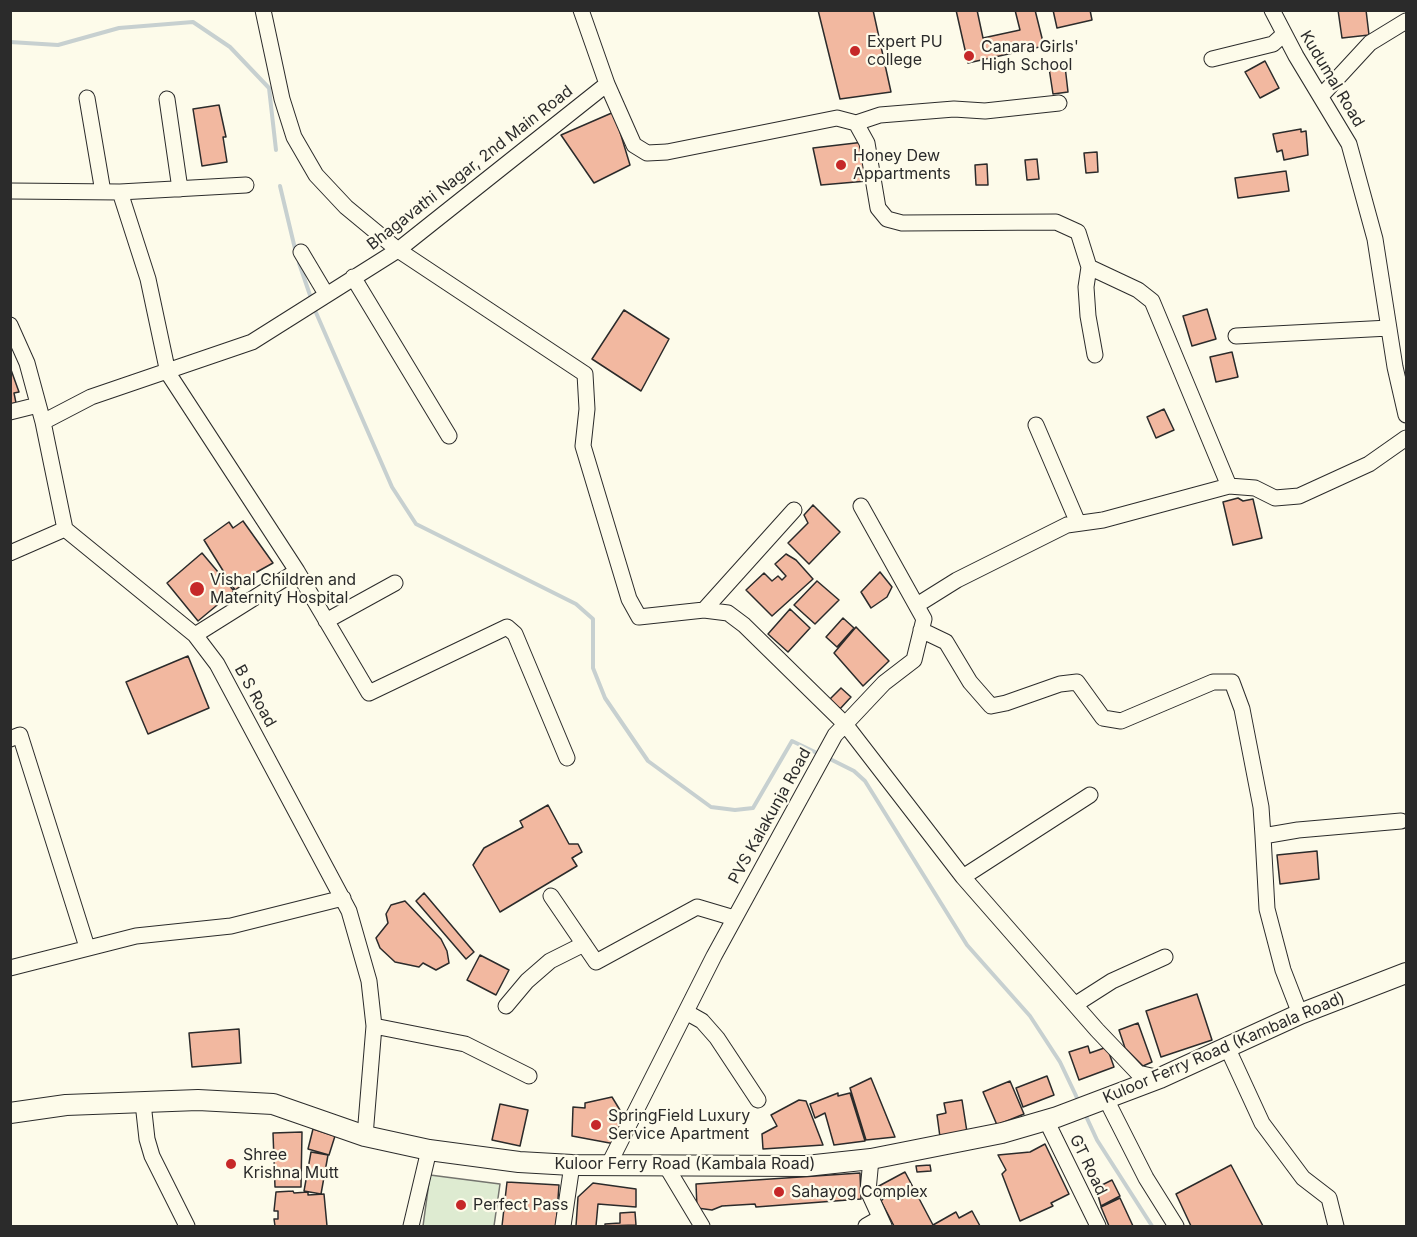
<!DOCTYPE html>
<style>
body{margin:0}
#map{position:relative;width:1417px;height:1237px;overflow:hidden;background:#fdfbea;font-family:Inter,sans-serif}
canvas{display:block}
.frame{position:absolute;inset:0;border:12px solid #2b2b2b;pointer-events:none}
</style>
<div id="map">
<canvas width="1417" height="1237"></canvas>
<div class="frame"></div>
</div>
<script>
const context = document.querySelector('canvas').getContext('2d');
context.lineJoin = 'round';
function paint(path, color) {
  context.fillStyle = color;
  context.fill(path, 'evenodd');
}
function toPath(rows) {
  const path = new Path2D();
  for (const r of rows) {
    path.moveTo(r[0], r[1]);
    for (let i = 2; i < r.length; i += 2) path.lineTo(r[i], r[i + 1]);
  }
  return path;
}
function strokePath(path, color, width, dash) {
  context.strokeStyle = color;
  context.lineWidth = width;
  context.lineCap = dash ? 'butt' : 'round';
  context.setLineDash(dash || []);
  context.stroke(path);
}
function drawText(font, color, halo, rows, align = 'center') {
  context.font = font + ' Inter,sans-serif';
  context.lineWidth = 4.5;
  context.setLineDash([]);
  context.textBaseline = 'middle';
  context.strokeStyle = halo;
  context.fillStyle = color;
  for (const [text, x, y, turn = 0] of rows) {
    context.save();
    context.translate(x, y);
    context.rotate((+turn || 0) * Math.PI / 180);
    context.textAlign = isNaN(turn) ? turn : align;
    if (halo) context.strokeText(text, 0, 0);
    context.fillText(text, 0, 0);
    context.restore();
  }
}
const green = toPath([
 [430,1175,500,1184,494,1226,423,1226,430,1175]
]);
paint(green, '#deebd1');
strokePath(green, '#74746e', 1.5);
strokePath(toPath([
 [10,42,58,45,119,28,193,22,230,47,269,88,276,150],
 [280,186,296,253],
 [299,263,312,301],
 [314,308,392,487,416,524,576,604,593,619,593,668,605,698,648,761,711,807,735,810,753,808,792,741,819,754],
 [826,757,854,771,865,781,967,945,1030,1016,1060,1062,1079,1102],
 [1085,1114,1097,1140,1152,1226]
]), '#c7d0d0', 4);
const building = toPath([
 [818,10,873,10,891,92,840,99,818,10],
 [956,10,977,10,983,38,1020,30,1015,10,1035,10,1044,46,968,63,956,10],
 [1053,10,1090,10,1092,20,1057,28,1053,10],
 [1338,10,1366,10,1369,35,1342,38,1338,10],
 [1265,61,1279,88,1260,98,1245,72,1265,61],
 [1065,66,1068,92,1053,94,1049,68,1065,66],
 [219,105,226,137,223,137,227,162,202,166,193,109,219,105],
 [614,112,630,165,594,183,561,135,614,112],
 [1301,129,1301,132,1306,131,1308,155,1284,160,1282,150,1277,152,1273,134,1301,129],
 [864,142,867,181,821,185,813,148,864,142],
 [1097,152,1098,172,1086,173,1084,153,1097,152],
 [1037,159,1039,179,1027,180,1025,160,1037,159],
 [987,164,988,185,976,185,975,165,987,164],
 [1286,171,1289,191,1238,198,1235,178,1286,171],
 [1207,309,1216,339,1192,346,1183,316,1207,309],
 [624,310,669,339,641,391,592,359,624,310],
 [1232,352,1238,377,1216,382,1210,357,1232,352],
 [10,367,19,392,14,393,16,403,10,404,10,367],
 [1164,409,1174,430,1156,438,1147,417,1164,409],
 [1238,498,1243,501,1253,499,1262,538,1233,545,1223,502,1238,498],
 [813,505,840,532,809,564,788,543,808,523,804,515,813,505],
 [243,521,273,563,246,578,248,581,235,590,204,540,229,522,233,528,243,521],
 [202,553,234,591,198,621,167,583,202,553],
 [786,554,796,560,813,579,772,616,746,590,764,573,772,581,778,576,782,580,786,576,775,564,786,554],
 [880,572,892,587,887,597,871,608,861,592,880,572],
 [817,581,839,600,815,624,794,605,817,581],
 [790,609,810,628,788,652,768,634,790,609],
 [843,618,854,628,837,647,826,637,843,618],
 [856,627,889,661,863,686,834,653,856,627],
 [188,656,209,708,148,734,126,682,188,656],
 [841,688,851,697,839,710,829,700,841,688],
 [548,805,569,844,578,844,582,852,572,858,577,866,500,912,473,865,484,848,523,827,520,821,548,805],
 [1317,851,1319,879,1280,884,1277,855,1317,851],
 [424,893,474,952,466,959,416,901,424,893],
 [405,901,441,939,447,951,449,963,436,970,423,963,419,967,395,962,380,948,376,938,388,923,386,914,391,905,405,901],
 [480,955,509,970,496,995,467,980,480,955],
 [1197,994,1212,1040,1161,1057,1146,1011,1197,994],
 [1138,1023,1152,1062,1143,1066,1125,1048,1119,1030,1138,1023],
 [239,1029,241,1063,192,1067,189,1033,239,1029],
 [1088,1046,1090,1053,1107,1047,1114,1067,1079,1080,1069,1052,1088,1046],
 [1047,1076,1054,1095,1023,1107,1016,1088,1047,1076],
 [871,1078,895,1137,866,1140,850,1088,871,1078],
 [1010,1081,1024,1114,997,1125,983,1092,1010,1081],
 [838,1093,838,1096,850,1093,865,1141,834,1145,825,1113,815,1118,810,1104,838,1093],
 [612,1097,623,1115,615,1144,572,1136,573,1107,585,1108,585,1103,612,1097],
 [799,1100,806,1101,823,1145,763,1149,762,1134,777,1126,771,1115,799,1100],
 [962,1100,967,1132,940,1137,937,1115,946,1113,944,1103,962,1100],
 [500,1104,528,1110,520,1146,492,1140,500,1104],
 [313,1129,335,1136,329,1155,308,1149,313,1129],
 [302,1132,301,1187,275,1187,273,1133,302,1132],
 [1045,1144,1069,1194,1051,1203,1053,1206,1020,1221,1002,1174,1006,1170,998,1155,1030,1152,1045,1144],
 [311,1152,328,1155,321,1194,304,1191,311,1152],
 [930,1165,931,1171,917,1172,916,1166,930,1165],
 [1231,1165,1263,1226,1191,1226,1176,1194,1231,1165],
 [905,1172,933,1225,956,1212,959,1218,972,1211,980,1226,894,1226,881,1201,883,1199,877,1187,905,1172],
 [860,1173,861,1199,756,1207,755,1204,722,1206,712,1210,697,1208,696,1184,860,1173],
 [1112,1180,1120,1196,1101,1206,1096,1188,1112,1180],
 [507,1182,559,1185,556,1226,502,1226,507,1182],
 [593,1183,636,1189,636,1207,598,1204,596,1226,576,1226,578,1197,593,1183],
 [293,1191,294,1193,308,1192,308,1195,324,1194,327,1226,275,1226,274,1219,278,1219,278,1211,274,1211,276,1192,293,1191],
 [1120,1198,1133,1226,1109,1226,1101,1207,1120,1198],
 [635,1212,636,1225,605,1226,605,1224,620,1223,620,1213,635,1212]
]);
paint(building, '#f2b8a0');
strokePath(building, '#2b2b2b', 1.5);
const minor = toPath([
 [263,10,282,99,294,137,316,175,346,207,398,250,585,374,587,409,583,446,629,599,639,617,704,610,728,613,744,625,845,724,963,877,1097,1030,1138,1073,1160,1078],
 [581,10,607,84,634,145,647,153,667,152,837,118,856,123,867,143,878,208,887,219,902,223,1056,222,1078,232,1089,267,1138,290,1152,301,1229,486],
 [1272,10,1296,56,1349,144,1375,239,1395,367,1406,415],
 [1212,59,1273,44,1284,34],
 [1322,95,1370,43,1406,21],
 [87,98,103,192],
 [167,99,180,189],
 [856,123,880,115,954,109,985,111,1059,103],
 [10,191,120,192,246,185],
 [120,192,148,279,168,373,297,571,369,693,507,627,515,634,567,758],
 [301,252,326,294],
 [1089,267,1086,287,1088,316,1095,355],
 [353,277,449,436],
 [10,325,27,363,43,422,65,529,195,635,217,664,349,911,369,981,374,1026,365,1136],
 [1236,336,1389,328],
 [10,412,38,405],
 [43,422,91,397,252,342,398,250,607,84],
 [1036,425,1078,523],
 [10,553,65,529],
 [917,605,957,580,1067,525,1103,520,1229,486,1255,488,1275,498,1299,496,1369,464,1406,438],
 [704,610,794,510],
 [326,621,395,583],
 [921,630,946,642,970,682,991,706,1006,703,1060,684,1077,682,1103,718,1121,721,1213,682,1232,682,1242,709,1261,807,1263,836],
 [195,635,297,571],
 [10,739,20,735,87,947],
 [963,877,1090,795],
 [551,896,596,962,697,907,734,918],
 [10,968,136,936,231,926,343,898],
 [1076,1004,1112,981,1165,957],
 [506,1006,527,981,550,961,584,944],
 [686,1012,702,1021,717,1038,758,1100],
 [1300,1014,1283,970,1267,909,1263,836,1298,830,1401,821],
 [374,1026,465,1044,529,1076],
 [1227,1047,1262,1123,1303,1178,1329,1198,1336,1226],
 [1106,1099,1146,1178,1176,1226],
 [143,1103,147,1139,152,1156,187,1226],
 [1046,1120,1098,1226],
 [871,1159,868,1191,884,1226],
 [609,1164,714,956,835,735,884,683,914,660,924,619,861,506],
 [666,1166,702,1226],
 [411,1226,429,1150],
 [563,1226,572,1165],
 [866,1226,880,1218]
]);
const major = toPath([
 [10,1113,66,1105,198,1100,273,1104,365,1136,429,1150,519,1162,572,1165,806,1166,871,1159,1002,1133,1057,1117,1160,1078,1300,1014,1406,973]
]);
strokePath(minor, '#2b2b2b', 17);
strokePath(major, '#2b2b2b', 22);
strokePath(minor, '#fdfbea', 15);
strokePath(major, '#fdfbea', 20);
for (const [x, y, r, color] of [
 [855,51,6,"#c62828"],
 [969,56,6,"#c62828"],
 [841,165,6,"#c62828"],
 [197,589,8,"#c62828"],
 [596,1125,6,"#c62828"],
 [231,1164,6,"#c62828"],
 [779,1192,6,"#c62828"],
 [461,1205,6,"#c62828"]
]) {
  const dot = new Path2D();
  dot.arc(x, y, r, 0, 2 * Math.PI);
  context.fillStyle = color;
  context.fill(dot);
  strokePath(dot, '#fdfbea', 2);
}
drawText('16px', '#2b2b2b', '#fdfbea', [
 ["Expert PU",867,42],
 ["college",867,60],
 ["Canara Girls'",981,47],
 ["High School",981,65],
 ["Honey Dew",853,156],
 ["Appartments",853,174],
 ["Vishal Children and",210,580],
 ["Maternity Hospital",210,598],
 ["SpringField Luxury",608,1116],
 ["Service Apartment",608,1134],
 ["Shree",243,1155],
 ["Krishna Mutt",243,1173],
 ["Sahayog Complex",791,1192],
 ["Perfect Pass",473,1205]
], 'left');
drawText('16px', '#2b2b2b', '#fdfbea', [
 ["Kudumal Road",1332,79,59],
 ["Bhagavathi Nagar, 2nd Main Road",470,168,-38],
 ["B S Road",255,696,61],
 ["PVS Kalakunja Road",770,816,-61],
 ["Kuloor Ferry Road (Kambala Road)",1224,1048,-23],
 ["Kuloor Ferry Road (Kambala Road)",685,1164],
 ["GT Road",1088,1165,64]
]);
</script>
